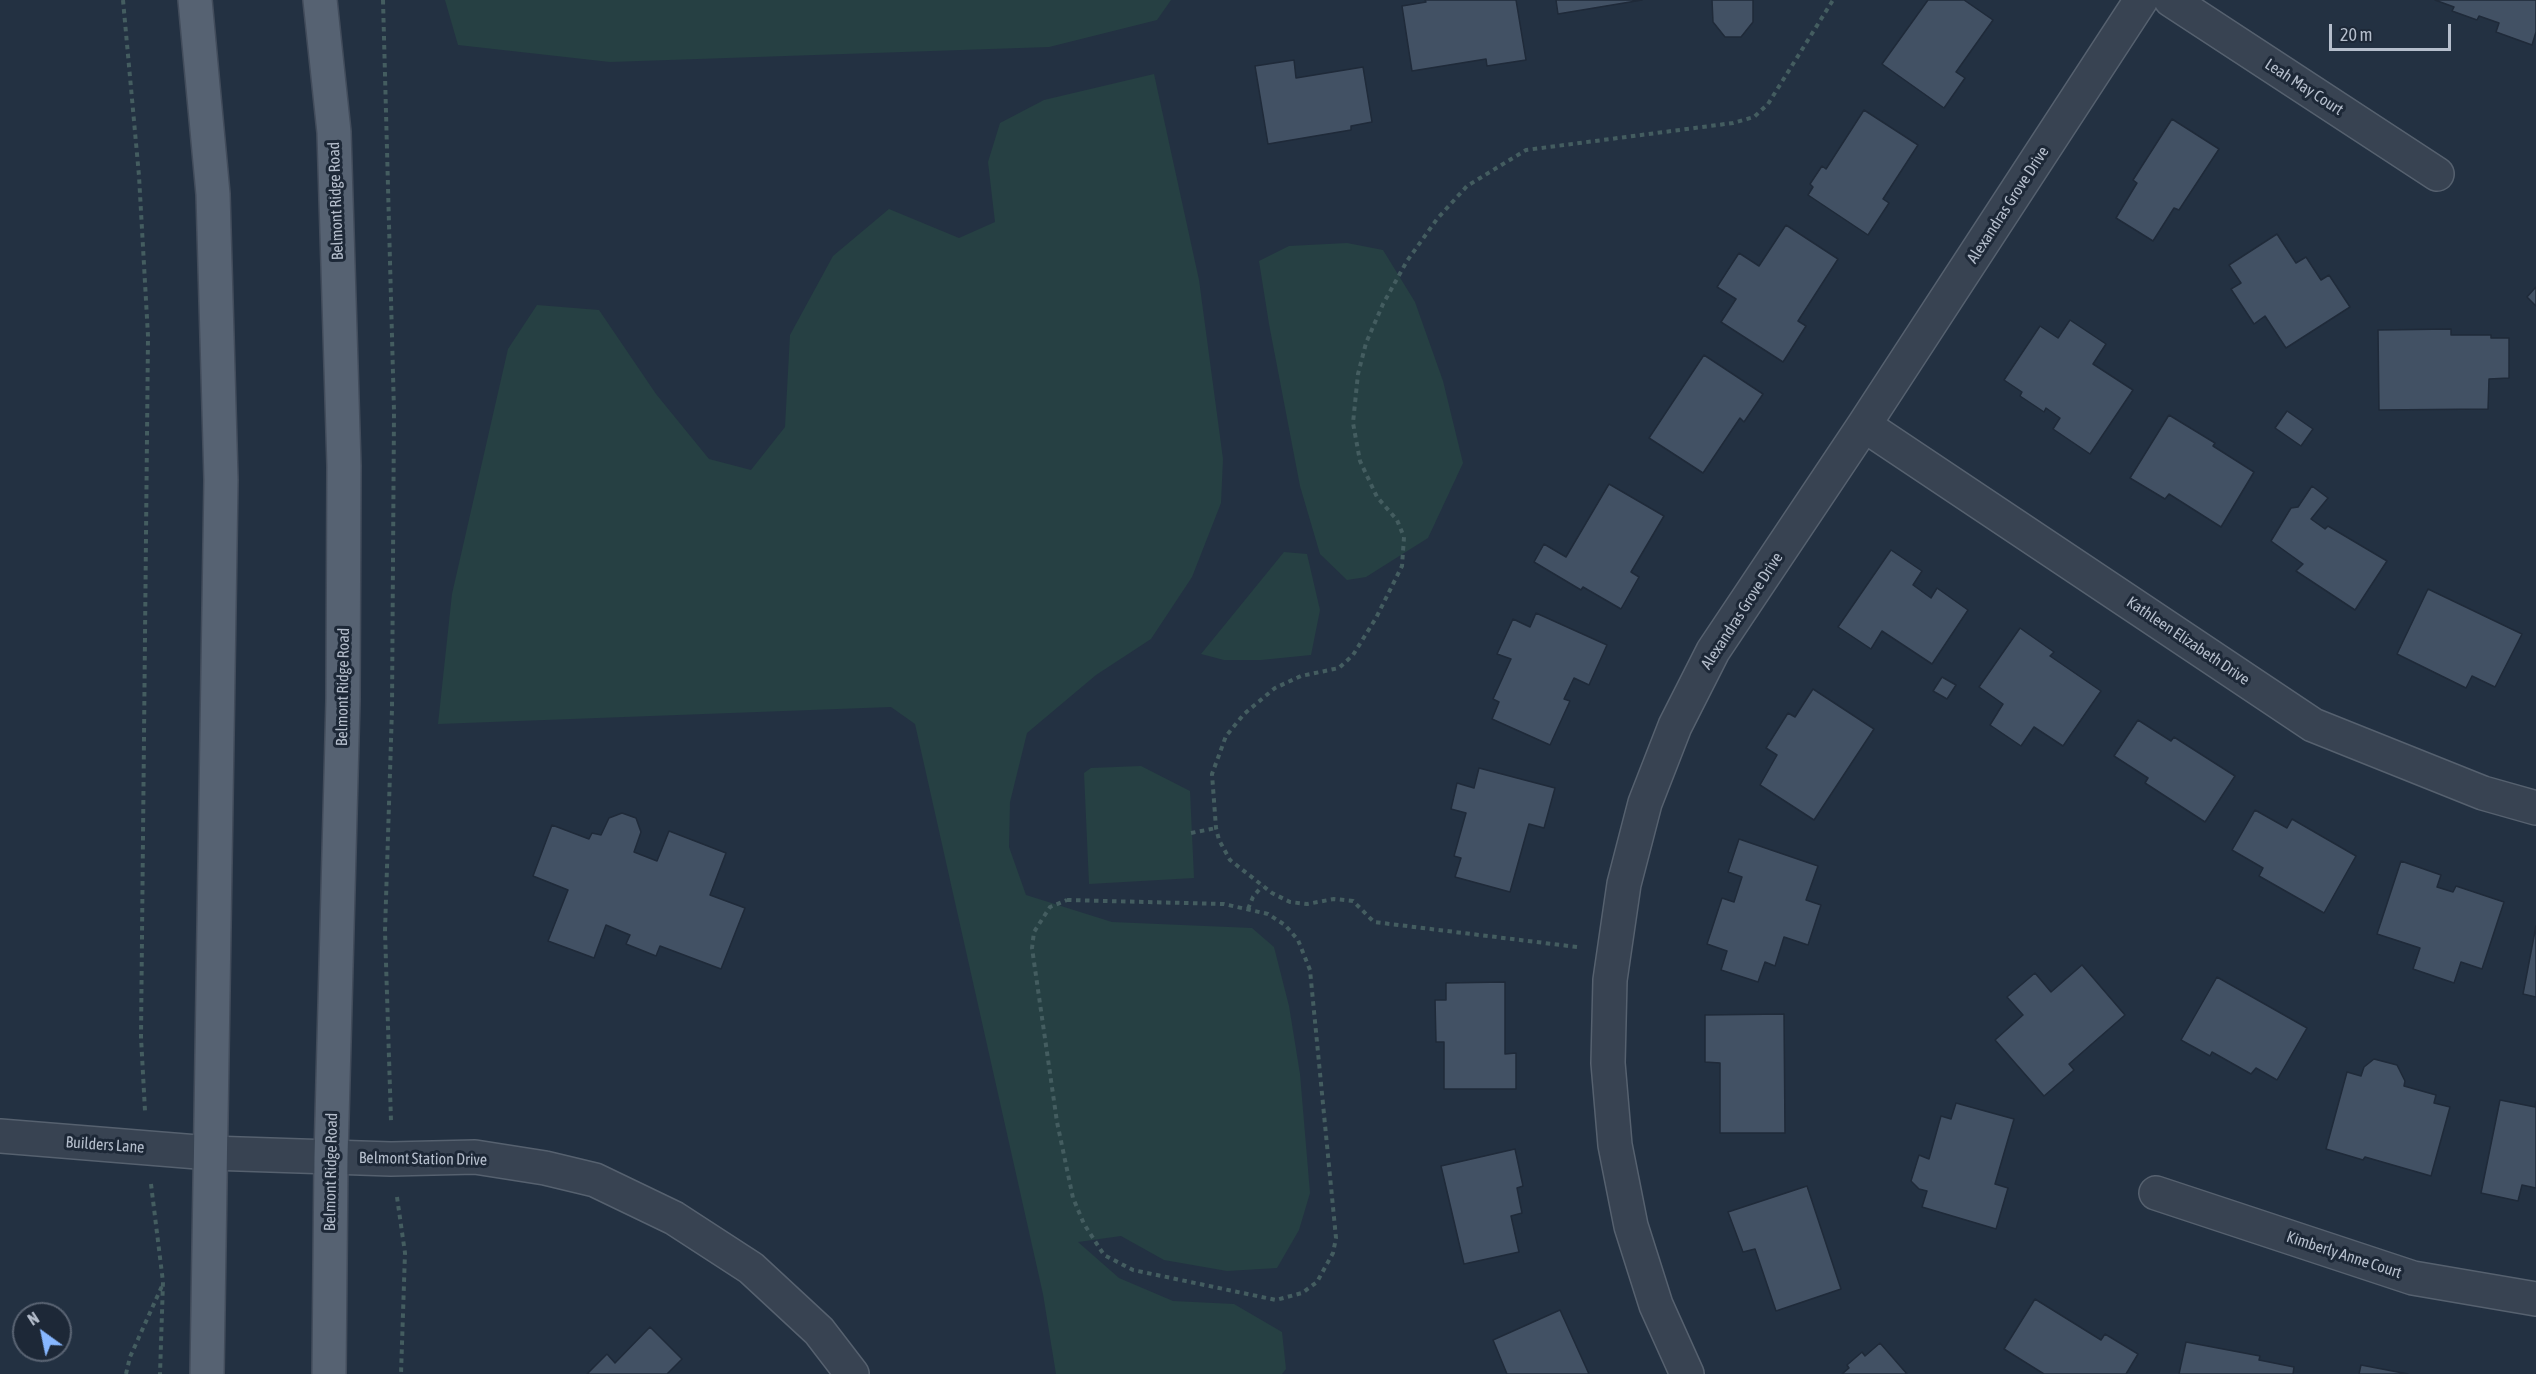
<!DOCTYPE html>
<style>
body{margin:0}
#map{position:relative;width:2536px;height:1374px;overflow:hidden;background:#233142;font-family:"Asap Condensed",sans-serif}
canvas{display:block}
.north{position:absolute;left:12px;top:1302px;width:60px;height:60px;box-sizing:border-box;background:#1d2837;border:2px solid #5a6473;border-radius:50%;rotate:327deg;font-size:16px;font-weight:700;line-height:24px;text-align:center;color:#b5becc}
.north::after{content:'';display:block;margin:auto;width:21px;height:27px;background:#87b7ff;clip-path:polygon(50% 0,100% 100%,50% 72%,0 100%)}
.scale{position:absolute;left:2329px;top:24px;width:122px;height:27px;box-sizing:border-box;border:3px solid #b5becc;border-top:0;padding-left:8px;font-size:18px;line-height:21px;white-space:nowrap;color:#b5becc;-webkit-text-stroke:4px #1d2837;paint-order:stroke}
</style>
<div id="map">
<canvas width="2536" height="1374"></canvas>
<div class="north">N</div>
<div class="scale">20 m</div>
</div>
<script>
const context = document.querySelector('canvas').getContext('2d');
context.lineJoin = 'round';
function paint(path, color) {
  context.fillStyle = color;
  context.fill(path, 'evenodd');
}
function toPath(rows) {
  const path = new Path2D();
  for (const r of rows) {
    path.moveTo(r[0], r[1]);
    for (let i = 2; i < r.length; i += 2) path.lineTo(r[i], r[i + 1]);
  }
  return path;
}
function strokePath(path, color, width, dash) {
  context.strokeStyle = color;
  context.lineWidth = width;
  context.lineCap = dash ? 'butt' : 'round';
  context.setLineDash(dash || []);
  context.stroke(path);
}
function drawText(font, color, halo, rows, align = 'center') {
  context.font = font + ' "Asap Condensed",sans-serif';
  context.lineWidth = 6;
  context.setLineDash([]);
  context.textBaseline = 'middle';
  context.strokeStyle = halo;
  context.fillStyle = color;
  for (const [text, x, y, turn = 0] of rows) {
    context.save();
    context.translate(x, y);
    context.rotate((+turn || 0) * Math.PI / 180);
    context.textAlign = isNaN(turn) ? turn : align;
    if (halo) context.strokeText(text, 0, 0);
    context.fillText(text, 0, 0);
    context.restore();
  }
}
paint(toPath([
 [445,0,1171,0,1157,20,1049,47,610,62,458,45],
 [1154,74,1199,280,1223,459,1221,503,1192,577,1151,639,1096,675,1027,733,1010,802,1009,847,1026,895,1112,922,1252,928,1274,947,1289,1006,1300,1074,1310,1193,1299,1230,1277,1268,1227,1271,1164,1260,1121,1236,1078,1242,1119,1278,1173,1301,1234,1304,1282,1332,1286,1369,1282,1374,1056,1374,1043,1294,915,724,891,707,438,724,452,594,508,349,537,305,599,310,656,394,709,459,751,470,785,427,790,335,833,256,889,209,959,238,995,222,988,162,1000,123,1044,100],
 [1347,243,1383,250,1415,302,1443,381,1463,463,1428,538,1366,577,1347,580,1320,554,1300,486,1269,324,1259,261,1289,246],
 [1284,552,1307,554,1320,610,1311,655,1261,660,1224,660,1201,654],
 [1141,766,1190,791,1194,878,1089,884,1084,773,1091,768]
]), '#264043');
const building = toPath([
 [1425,0,1516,0,1526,60,1487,66,1486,59,1412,71,1402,6,1426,2,1425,0],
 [1556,0,1642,0,1558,14,1556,0],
 [1712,0,1753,0,1753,22,1741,37,1725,37,1713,22,1712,0],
 [1928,0,1964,0,1993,20,1956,72,1965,78,1944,108,1882,64,1928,0],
 [2435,0,2536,0,2536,32,2532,45,2496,32,2499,23,2479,16,2477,20,2452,11,2454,7,2435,0],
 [1294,60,1296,78,1363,67,1372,122,1351,126,1351,130,1268,144,1255,66,1294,60],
 [1864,110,1918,145,1883,199,1889,203,1868,235,1808,195,1813,187,1810,184,1822,166,1826,169,1864,110],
 [2172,119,2219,149,2179,210,2174,208,2153,241,2116,218,2137,183,2133,180,2172,119],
 [1786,225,1838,259,1798,321,1806,326,1783,362,1721,322,1736,299,1717,287,1739,253,1759,266,1786,225],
 [2277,234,2296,263,2306,257,2321,280,2329,275,2350,307,2286,348,2265,316,2254,324,2231,289,2241,283,2229,265,2277,234],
 [2536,287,2536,306,2527,297,2536,287],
 [2070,320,2106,344,2093,364,2133,390,2090,454,2053,429,2060,418,2046,408,2044,412,2020,396,2022,392,2004,380,2040,326,2058,338,2070,320],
 [2451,329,2451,335,2491,335,2491,338,2509,338,2509,378,2489,379,2488,409,2379,410,2378,330,2451,329],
 [1704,355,1763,394,1744,422,1740,418,1703,473,1649,438,1704,355],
 [2287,411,2313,429,2301,446,2275,428,2287,411],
 [2169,415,2215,443,2213,446,2254,472,2221,527,2169,494,2165,499,2130,478,2169,415],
 [1609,484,1664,516,1631,572,1639,577,1621,609,1583,587,1581,590,1534,562,1544,544,1566,557,1609,484],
 [2312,486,2328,498,2311,519,2325,529,2328,526,2387,561,2355,610,2296,571,2303,564,2271,541,2291,508,2298,507,2312,486],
 [1891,550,1922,571,1913,585,1931,598,1937,588,1968,610,1932,664,1882,631,1871,649,1838,627,1891,550],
 [2428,589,2522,634,2495,687,2472,676,2466,688,2397,654,2428,589],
 [1536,613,1607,645,1589,685,1574,678,1564,699,1570,701,1550,745,1492,719,1499,702,1493,699,1511,659,1497,654,1513,619,1530,627,1536,613],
 [2020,628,2054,652,2050,656,2101,691,2063,746,2034,727,2021,746,1990,725,2003,704,1979,687,2020,628],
 [1942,677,1956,685,1947,699,1933,691,1942,677],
 [1813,689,1874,729,1814,820,1760,785,1777,755,1766,748,1788,713,1795,717,1813,689],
 [2138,720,2171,741,2174,737,2235,776,2205,822,2145,783,2148,778,2114,756,2138,720],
 [1479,768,1555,788,1544,828,1529,824,1510,892,1455,877,1461,858,1454,856,1466,813,1451,809,1457,783,1474,788,1479,768],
 [2255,810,2287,828,2292,819,2356,856,2324,913,2259,876,2263,868,2232,850,2255,810],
 [622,813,636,818,641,832,634,852,657,861,669,831,726,853,710,895,745,908,721,969,660,946,656,956,626,944,630,935,606,925,594,958,548,941,568,890,533,876,552,825,589,839,592,833,601,835,609,818,622,813],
 [1739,839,1818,866,1806,900,1821,905,1808,945,1784,937,1775,966,1765,962,1758,982,1721,970,1727,951,1707,944,1722,898,1734,902,1742,877,1728,872,1739,839],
 [2401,861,2441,875,2437,887,2453,892,2456,886,2504,902,2482,969,2461,962,2454,983,2413,969,2420,948,2377,934,2401,861],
 [2536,926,2536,997,2523,994,2536,926],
 [2082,965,2125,1015,2069,1064,2074,1070,2044,1096,1995,1040,2023,1015,2007,997,2035,973,2051,992,2082,965],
 [2217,977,2307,1028,2277,1080,2256,1068,2251,1074,2212,1052,2210,1056,2181,1040,2217,977],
 [1505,982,1505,1054,1516,1053,1516,1089,1444,1089,1444,1042,1436,1042,1435,1000,1446,1000,1446,983,1505,982],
 [1784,1014,1785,1133,1720,1133,1720,1063,1705,1062,1705,1015,1784,1014],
 [2374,1059,2397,1065,2405,1081,2404,1086,2436,1095,2434,1103,2450,1107,2431,1176,2365,1157,2363,1160,2326,1149,2347,1072,2361,1076,2364,1067,2374,1059],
 [2500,1100,2535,1107,2536,1101,2536,1188,2522,1185,2518,1201,2481,1193,2500,1100],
 [1956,1103,2014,1119,1995,1184,2008,1188,1996,1229,1922,1207,1927,1191,1919,1189,1911,1181,1919,1155,1929,1159,1941,1116,1951,1119,1956,1103],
 [1515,1149,1523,1186,1517,1188,1522,1213,1511,1216,1519,1252,1464,1264,1441,1166,1515,1149],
 [1807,1186,1841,1289,1776,1311,1755,1249,1743,1252,1728,1212,1807,1186],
 [2035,1299,2101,1340,2105,1334,2138,1354,2126,1374,2044,1374,2004,1349,2035,1299],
 [1560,1310,1589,1374,1507,1374,1493,1340,1560,1310],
 [650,1327,682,1359,667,1374,587,1374,607,1354,615,1363,650,1327],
 [2186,1342,2260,1356,2259,1360,2294,1367,2293,1374,2179,1374,2186,1342],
 [1880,1343,1907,1374,1842,1374,1849,1368,1847,1365,1862,1352,1865,1356,1880,1343],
 [2361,1365,2408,1374,2359,1374,2361,1365]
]);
paint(building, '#425164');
strokePath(building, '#1f2a39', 1.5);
const street = toPath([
 [2171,0,2437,174],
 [1864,425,2313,725,2483,793,2536,808],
 [0,1136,210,1153,391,1159,475,1157,545,1168,595,1180,674,1218,751,1268,819,1331,852,1374],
 [2156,1193,2413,1278,2536,1299],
 [1687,1374,1656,1305,1631,1226,1615,1145,1608,1063,1610,980,1624,884,1645,803,1675,726,1713,651,1864,425,2141,0]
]);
const primary = toPath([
 [195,0,213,194,221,480,207,1374],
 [320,0,334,132,344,466,343,700,331,1157,329,1374]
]);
strokePath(street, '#56616f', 36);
strokePath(primary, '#424c5b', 36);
strokePath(toPath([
 [123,0,139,176,148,336,141,1037,145,1111],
 [383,0,394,411,392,709,385,931,391,1121],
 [1191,833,1216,828],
 [1067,900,1224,904,1268,914,1285,925,1298,940,1310,970,1336,1238,1333,1253,1317,1282,1302,1293,1276,1300,1133,1270,1104,1255,1084,1224,1073,1198,1057,1122,1032,948,1034,932,1050,907,1067,900],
 [1248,909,1253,897,1262,886],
 [1577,947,1374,922,1353,901,1334,899,1307,904,1290,902,1272,893,1230,860,1219,840,1216,828,1212,774,1226,736,1244,714,1275,688,1301,676,1339,668,1353,655,1376,618,1402,566,1404,537,1397,520,1377,497,1360,461,1353,423,1358,374,1366,343,1383,304,1407,261,1437,219,1467,186,1526,150,1733,123,1754,117,1768,104,1833,0],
 [151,1184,163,1282,160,1374],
 [397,1197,405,1253,401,1374],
 [126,1374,130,1357,162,1286]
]), '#445d60', 4, [4.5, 4.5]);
strokePath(street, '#384352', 33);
strokePath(primary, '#566272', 33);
drawText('16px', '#b5becc', '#1d2837', [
 ["Leah May Court",2304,87,33],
 ["Belmont Ridge Road",336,201,-92],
 ["Alexandras Grove Drive",2008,205,-57],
 ["Alexandras Grove Drive",1742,611,-57],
 ["Kathleen Elizabeth Drive",2188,641,34],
 ["Belmont Ridge Road",343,687,-89],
 ["Builders Lane",105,1145,4],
 ["Belmont Station Drive",423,1159,1],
 ["Belmont Ridge Road",331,1172,-89],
 ["Kimberly Anne Court",2344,1255,18]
]);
</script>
